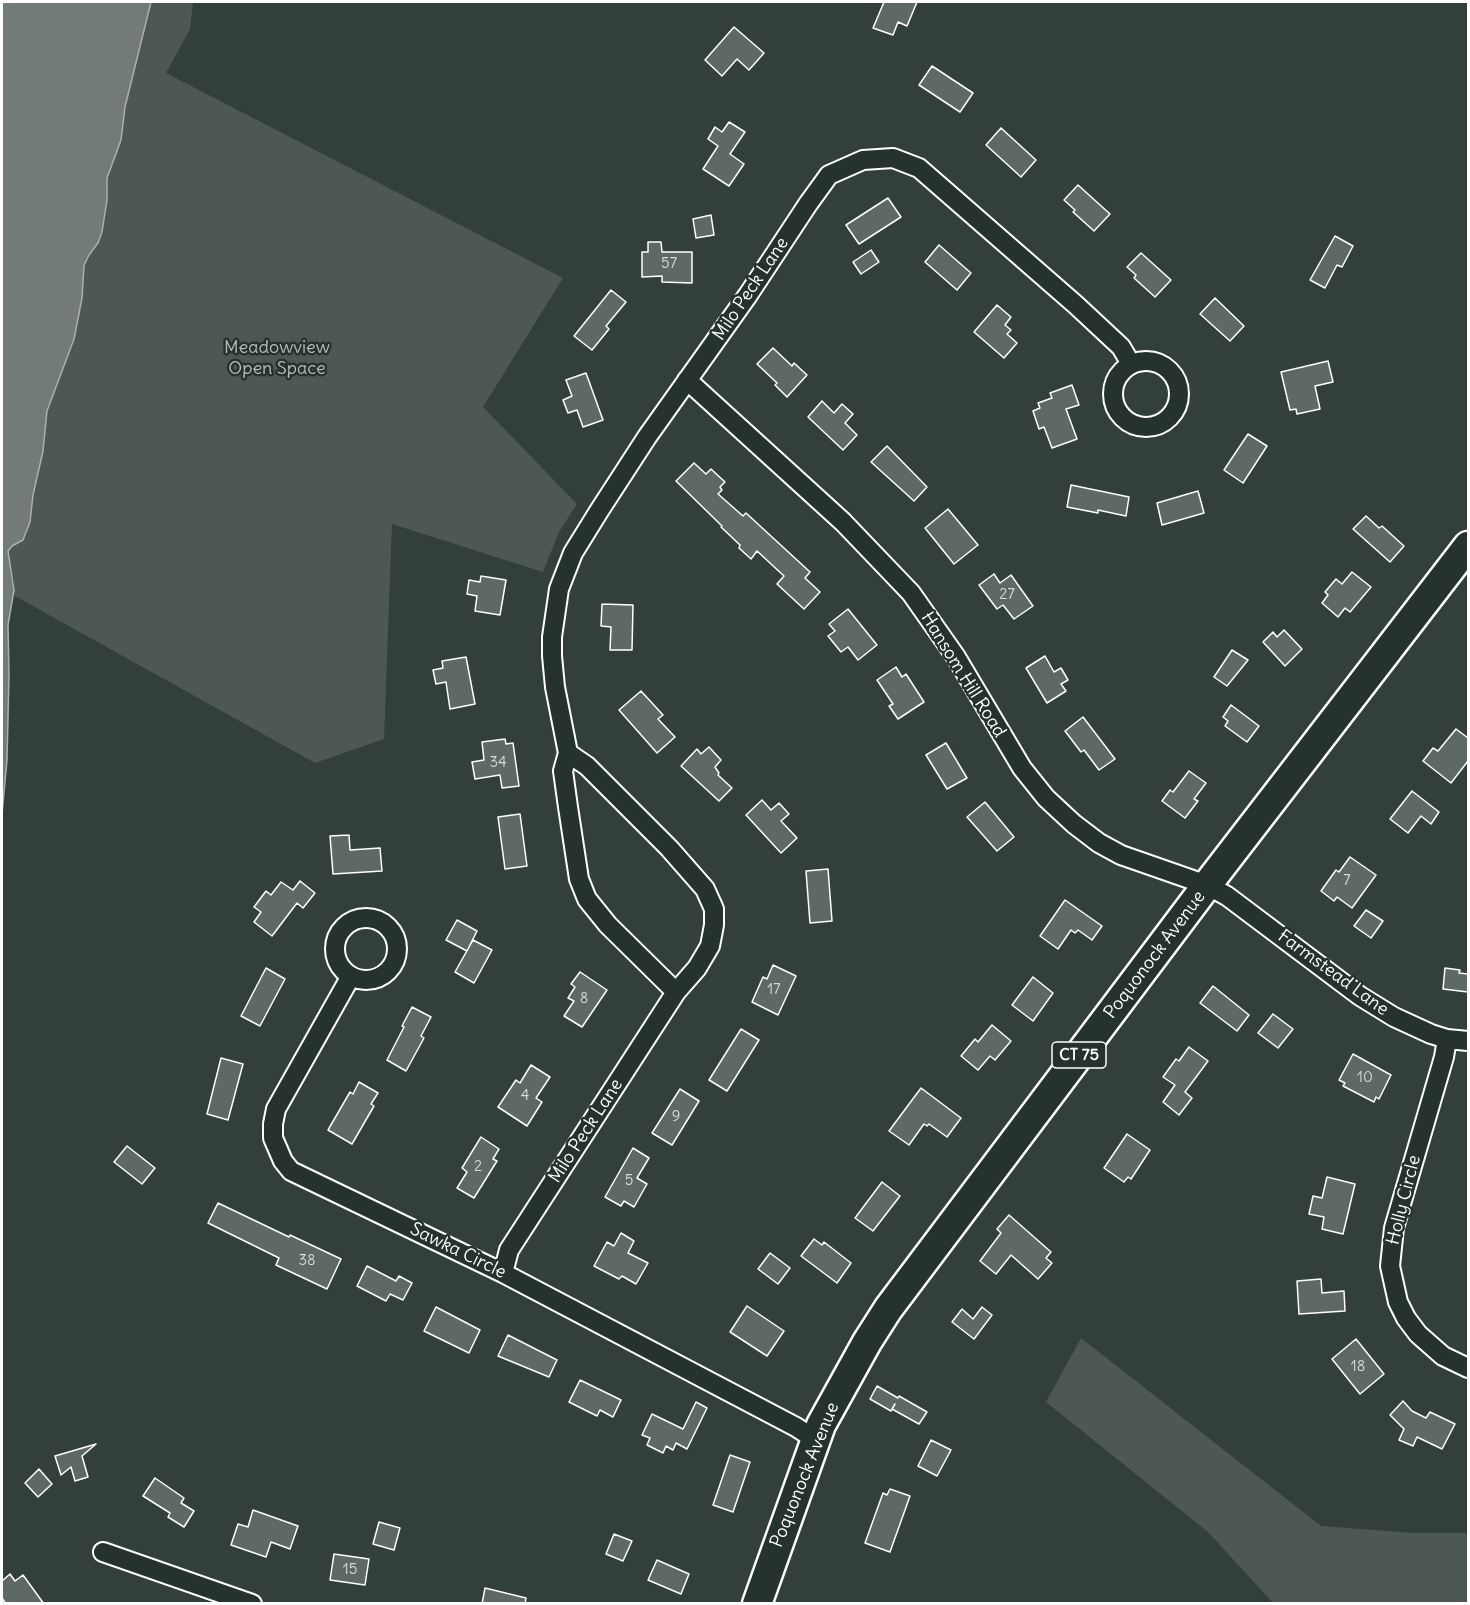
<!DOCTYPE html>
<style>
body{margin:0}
#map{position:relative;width:1470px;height:1605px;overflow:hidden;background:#333f3a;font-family:Delius,sans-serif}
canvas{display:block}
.frame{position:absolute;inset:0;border:3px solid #fff;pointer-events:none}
</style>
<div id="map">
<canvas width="1470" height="1605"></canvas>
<div class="frame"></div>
</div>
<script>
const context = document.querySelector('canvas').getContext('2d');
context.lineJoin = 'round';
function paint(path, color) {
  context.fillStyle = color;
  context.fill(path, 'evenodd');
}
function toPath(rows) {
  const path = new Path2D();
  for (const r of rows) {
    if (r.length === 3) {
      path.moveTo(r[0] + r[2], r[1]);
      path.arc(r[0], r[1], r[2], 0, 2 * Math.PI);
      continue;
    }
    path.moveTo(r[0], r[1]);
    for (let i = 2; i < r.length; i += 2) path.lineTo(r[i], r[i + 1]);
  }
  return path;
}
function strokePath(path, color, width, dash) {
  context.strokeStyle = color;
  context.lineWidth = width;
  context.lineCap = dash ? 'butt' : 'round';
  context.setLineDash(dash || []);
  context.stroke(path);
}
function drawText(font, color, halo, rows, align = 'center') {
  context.font = font + ' Delius,sans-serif';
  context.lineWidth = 5;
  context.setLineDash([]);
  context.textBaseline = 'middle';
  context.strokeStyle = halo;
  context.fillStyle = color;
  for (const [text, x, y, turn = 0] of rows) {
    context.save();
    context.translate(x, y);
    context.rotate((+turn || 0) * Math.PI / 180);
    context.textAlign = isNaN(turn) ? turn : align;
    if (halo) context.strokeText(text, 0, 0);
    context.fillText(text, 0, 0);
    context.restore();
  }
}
paint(toPath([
 [151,2,193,2,190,29,166,73,563,278,483,407,577,504,559,532,543,572,392,524,384,739,315,763,13,595,14,582,8,551,12,546,21,542,25,537,30,522,33,495,43,451,47,411,74,339,82,298,84,265,89,255,98,243,102,232,107,200,107,178,121,140,125,107],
 [1081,1338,1321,1526,1414,1533,1468,1533,1468,1603,1273,1603,1208,1532,1046,1402]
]), '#4d5853');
const water = toPath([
 [2,2,151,2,125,107,121,140,107,178,107,200,102,232,98,243,89,255,84,265,82,298,74,339,47,411,43,451,33,495,30,522,23,540,12,546,8,551,14,590,8,625,9,674,7,760,2,814,2,2]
]);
paint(water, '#737b78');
strokePath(water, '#abb0ae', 1.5);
const building = toPath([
 [884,2,917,2,907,26,898,22,893,35,873,28,884,2],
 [734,27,764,53,749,70,737,59,722,76,705,60,734,27],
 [932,66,973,93,960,112,919,85,932,66],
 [729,122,745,132,730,154,744,164,729,186,703,169,718,146,708,139,715,127,722,132,729,122],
 [1001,128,1036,160,1021,177,986,145,1001,128],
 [1078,185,1110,214,1094,231,1073,212,1075,210,1064,200,1078,185],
 [888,198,901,217,859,244,846,225,888,198],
 [711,215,714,235,696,238,693,219,711,215],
 [1335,236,1353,246,1342,267,1337,265,1325,288,1310,280,1335,236],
 [648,242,661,242,662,252,692,252,692,283,662,282,662,276,642,277,642,252,648,252,648,242],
 [939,245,971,273,957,290,925,262,939,245],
 [871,250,879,262,861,274,853,262,871,250],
 [1141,253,1171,280,1155,297,1134,278,1136,275,1127,267,1141,253],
 [611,290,626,302,606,326,609,329,592,350,574,336,611,290],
 [1215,298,1244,326,1230,341,1200,314,1215,298],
 [997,305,1011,317,1005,325,1011,330,1007,334,1017,343,1004,358,974,332,997,305],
 [773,348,792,366,794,363,807,375,787,397,775,385,777,383,757,364,773,348],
 [1328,361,1333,382,1315,386,1320,409,1297,414,1296,409,1290,410,1281,372,1328,361],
 [586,373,603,420,583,427,577,410,568,413,563,400,572,396,566,380,586,373],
 [1072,385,1079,405,1066,409,1077,439,1052,448,1044,427,1039,429,1033,411,1040,408,1038,403,1052,398,1050,393,1072,385],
 [822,401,834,413,842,404,853,414,845,423,857,435,843,450,808,417,822,401],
 [1248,434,1267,446,1243,483,1224,470,1248,434],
 [887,446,927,487,914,501,871,462,887,446],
 [694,463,706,474,711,469,725,482,720,487,722,490,718,494,743,516,746,513,810,572,805,578,820,592,804,609,777,584,784,576,757,551,751,559,739,548,740,545,721,527,722,526,676,481,694,463],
 [1071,485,1129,497,1126,516,1098,510,1098,513,1067,507,1071,485],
 [1198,491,1204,513,1162,525,1157,503,1198,491],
 [948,509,978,545,954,564,925,528,948,509],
 [1366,516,1379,528,1382,526,1404,546,1390,562,1353,529,1366,516],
 [1352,572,1371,587,1350,612,1345,608,1338,617,1322,603,1328,595,1325,592,1336,579,1342,584,1352,572],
 [994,574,1000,583,1011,575,1033,606,1014,619,1003,605,997,609,979,585,994,574],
 [481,576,506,580,500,615,475,611,477,596,467,594,469,580,480,582,481,576],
 [602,604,633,605,632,650,610,650,611,627,601,626,602,604],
 [848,609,877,645,858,660,848,647,841,652,828,636,835,631,829,624,848,609],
 [1284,630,1302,649,1285,666,1263,642,1273,632,1277,637,1284,630],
 [1232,650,1248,660,1227,686,1214,677,1232,650],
 [1045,656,1054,672,1061,668,1068,680,1061,684,1066,691,1047,703,1026,668,1045,656],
 [466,657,475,704,450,709,446,682,436,684,433,670,443,668,442,661,466,657],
 [896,667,902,677,906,674,924,702,898,719,889,706,893,704,877,680,896,667],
 [641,691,663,715,658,719,675,737,657,753,619,710,641,691],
 [1231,705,1259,726,1247,742,1225,726,1228,721,1223,717,1231,705],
 [1083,717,1115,759,1099,770,1084,750,1081,752,1065,731,1083,717],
 [1456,729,1468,738,1468,761,1451,783,1423,761,1433,748,1438,751,1456,729],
 [505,739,506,744,513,743,519,786,502,788,500,775,475,779,472,762,484,760,482,742,505,739],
 [946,743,967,778,947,789,926,755,946,743],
 [709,747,721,760,715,767,719,773,718,775,732,788,719,801,681,766,697,749,701,754,709,747],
 [1189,771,1206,783,1194,799,1198,801,1185,818,1162,801,1170,790,1173,792,1189,771],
 [1412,791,1439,812,1431,824,1421,816,1408,833,1390,819,1412,791],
 [762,800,771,810,779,803,789,814,781,821,797,838,781,853,746,815,762,800],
 [985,802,1014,837,997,851,967,817,985,802],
 [520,814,527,866,505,869,498,817,520,814],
 [349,835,350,850,380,848,382,871,333,874,330,836,349,835],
 [1350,857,1376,875,1352,908,1337,897,1334,901,1321,891,1336,870,1339,872,1350,857],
 [828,869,832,921,810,923,806,871,828,869],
 [300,881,315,893,303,908,297,903,272,936,254,922,261,912,254,907,266,891,271,895,281,882,293,890,300,881],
 [1065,900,1102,926,1092,940,1078,930,1075,933,1071,930,1058,949,1040,936,1065,900],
 [1366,910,1383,921,1371,938,1354,926,1366,910],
 [457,920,477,931,467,951,446,940,457,920],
 [473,940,492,950,474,983,455,972,473,940],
 [773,965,796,976,778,1015,752,1002,763,977,767,979,773,965],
 [266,968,285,979,260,1026,241,1016,266,968],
 [1445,968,1460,970,1459,973,1468,974,1468,992,1443,989,1445,968],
 [580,972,607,990,582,1027,564,1016,574,1001,568,998,575,987,571,984,580,972],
 [1033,977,1053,993,1033,1021,1012,1005,1033,977],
 [1213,986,1249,1015,1237,1031,1200,1003,1213,986],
 [412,1007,431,1017,421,1036,424,1038,406,1071,387,1060,404,1027,402,1026,412,1007],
 [1273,1014,1293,1029,1278,1048,1258,1033,1273,1014],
 [992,1025,1011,1041,995,1060,990,1056,978,1070,961,1056,975,1039,978,1042,992,1025],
 [741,1029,759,1040,727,1091,709,1080,741,1029],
 [1189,1047,1208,1061,1185,1092,1192,1098,1179,1115,1163,1102,1175,1085,1163,1077,1176,1059,1179,1061,1189,1047],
 [1353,1054,1391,1075,1379,1099,1376,1097,1374,1102,1343,1086,1345,1083,1339,1080,1353,1054],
 [221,1058,243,1064,228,1120,207,1114,221,1058],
 [531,1065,550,1077,536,1098,542,1102,527,1126,498,1107,516,1080,520,1083,531,1065],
 [359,1082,378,1093,371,1104,374,1106,352,1144,328,1130,350,1092,353,1094,359,1082],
 [921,1088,961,1118,947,1137,929,1124,927,1126,924,1124,909,1145,889,1131,921,1088],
 [680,1089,699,1101,672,1145,652,1133,680,1089],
 [1127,1134,1150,1150,1131,1179,1128,1177,1124,1182,1104,1168,1127,1134],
 [481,1137,499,1149,493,1159,497,1161,474,1198,457,1188,467,1172,462,1168,481,1137],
 [127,1146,155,1168,142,1184,114,1162,127,1146],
 [633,1148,649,1158,637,1178,647,1184,634,1207,624,1201,621,1206,605,1197,633,1148],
 [1327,1177,1355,1184,1343,1234,1322,1229,1324,1217,1309,1214,1313,1196,1322,1198,1327,1177],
 [882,1182,900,1196,873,1231,855,1218,882,1182],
 [218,1203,289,1237,290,1235,341,1259,327,1289,276,1265,279,1258,208,1223,218,1203],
 [1009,1215,1051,1252,1046,1258,1052,1263,1038,1279,1011,1255,996,1274,980,1261,1001,1233,997,1229,1009,1215],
 [621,1233,634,1241,628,1253,648,1263,636,1284,622,1276,619,1279,594,1266,607,1242,614,1246,621,1233],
 [814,1239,822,1245,824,1242,851,1263,837,1283,801,1256,814,1239],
 [770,1253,790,1268,778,1284,758,1269,770,1253],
 [367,1266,396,1281,399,1276,412,1283,403,1300,390,1294,386,1301,357,1286,367,1266],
 [1321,1279,1322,1293,1344,1291,1345,1311,1299,1314,1297,1281,1321,1279],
 [747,1306,784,1331,767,1356,730,1332,747,1306],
 [436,1307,480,1330,469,1353,424,1331,436,1307],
 [982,1307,992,1315,974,1339,952,1322,962,1309,973,1319,982,1307],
 [508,1335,557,1360,549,1377,498,1356,508,1335],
 [1356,1339,1384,1374,1360,1394,1332,1359,1356,1339],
 [580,1380,621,1400,613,1417,600,1410,597,1416,569,1402,580,1380],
 [877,1386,898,1398,899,1396,927,1412,919,1424,892,1409,895,1404,891,1411,870,1399,877,1386],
 [1403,1401,1412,1411,1426,1418,1430,1412,1455,1424,1442,1449,1417,1437,1413,1446,1399,1440,1404,1429,1390,1415,1403,1401],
 [696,1402,707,1408,687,1449,676,1443,673,1450,666,1446,663,1453,647,1445,650,1438,642,1435,652,1414,683,1429,696,1402],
 [931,1440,951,1450,937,1476,918,1466,931,1440],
 [96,1444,82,1456,88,1477,75,1481,71,1467,61,1475,55,1456,96,1444],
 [730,1455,750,1462,733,1512,713,1505,730,1455],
 [39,1469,52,1484,38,1497,25,1483,39,1469],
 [155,1478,184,1498,181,1503,194,1511,184,1527,168,1517,170,1513,143,1496,155,1478],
 [890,1489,910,1496,890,1552,865,1543,883,1493,887,1495,890,1489],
 [253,1510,298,1526,290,1549,271,1542,266,1557,231,1545,238,1524,248,1527,253,1510],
 [379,1522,400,1528,394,1550,373,1544,379,1522],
 [614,1534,632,1541,623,1561,606,1554,614,1534],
 [334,1554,369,1559,365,1585,330,1580,334,1554],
 [657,1560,689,1574,681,1594,648,1580,657,1560],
 [10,1574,15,1581,23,1575,44,1604,6,1604,2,1598,2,1581,10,1574],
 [485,1588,526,1598,525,1604,482,1604,485,1588]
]);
paint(building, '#5f6964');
strokePath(building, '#fff', 1.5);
const street = toPath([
 [1146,394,33],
 [687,380,843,522,911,593,956,657,1022,768,1046,798,1074,824,1099,843,1121,855,1207,885,1227,896,1360,996,1394,1017,1431,1034,1447,1039,1468,1041],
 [568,753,563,771,568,807,579,879,587,899,608,925,676,992],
 [366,949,31],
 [351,976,276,1109,273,1124,273,1138,283,1161,291,1171,503,1273,796,1427,816,1440],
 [1447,1039,1444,1057,1394,1228,1390,1266,1398,1302,1406,1318,1418,1334,1443,1356,1468,1368],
 [503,1273,509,1250,676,992,697,968,710,946,714,925,714,909,705,889,669,848,587,766,568,753,555,687,552,656,552,637,559,589,573,553,599,511,647,437,748,295,808,204,829,175,863,160,893,158,919,168,1076,305,1121,347,1131,364],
 [103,1552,252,1604]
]);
const primary = toPath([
 [757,1604,821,1425,867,1342,888,1309,1207,885,1468,546]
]);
strokePath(street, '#fff', 22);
strokePath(primary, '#fff', 33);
strokePath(street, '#26332d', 18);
strokePath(primary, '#26332d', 28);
drawText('15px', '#d7dad8', null, [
 ["57",669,264],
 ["27",1007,595],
 ["34",498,763],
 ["7",1347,881],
 ["17",774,990],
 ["8",584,999],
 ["10",1365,1078],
 ["4",525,1096],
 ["9",676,1117],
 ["2",478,1167],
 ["5",629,1181],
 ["38",307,1261],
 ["18",1358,1367],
 ["15",350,1570]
]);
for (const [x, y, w] of [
 [1079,1055,54]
]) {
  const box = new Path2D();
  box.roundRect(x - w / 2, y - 13, w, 26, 4.5);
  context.fillStyle = '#26332d';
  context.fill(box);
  strokePath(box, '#fff', 1.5);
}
drawText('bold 16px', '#fff', null, [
 ["CT 75",1079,1055]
]);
drawText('18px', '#fff', '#26332d', [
 ["Milo Peck Lane",751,289,-56],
 ["Hansom Hill Road",963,675,58],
 ["Poquonock Avenue",1155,955,-53],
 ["Farmstead Lane",1333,973,36],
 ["Milo Peck Lane",586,1131,-57],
 ["Holly Circle",1404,1200,-76],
 ["Sawka Circle",458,1251,26],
 ["Poquonock Avenue",805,1475,-68]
]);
drawText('18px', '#b8bcba', '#26332d', [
 ["Meadowview",277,348],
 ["Open Space",277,369]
]);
</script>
